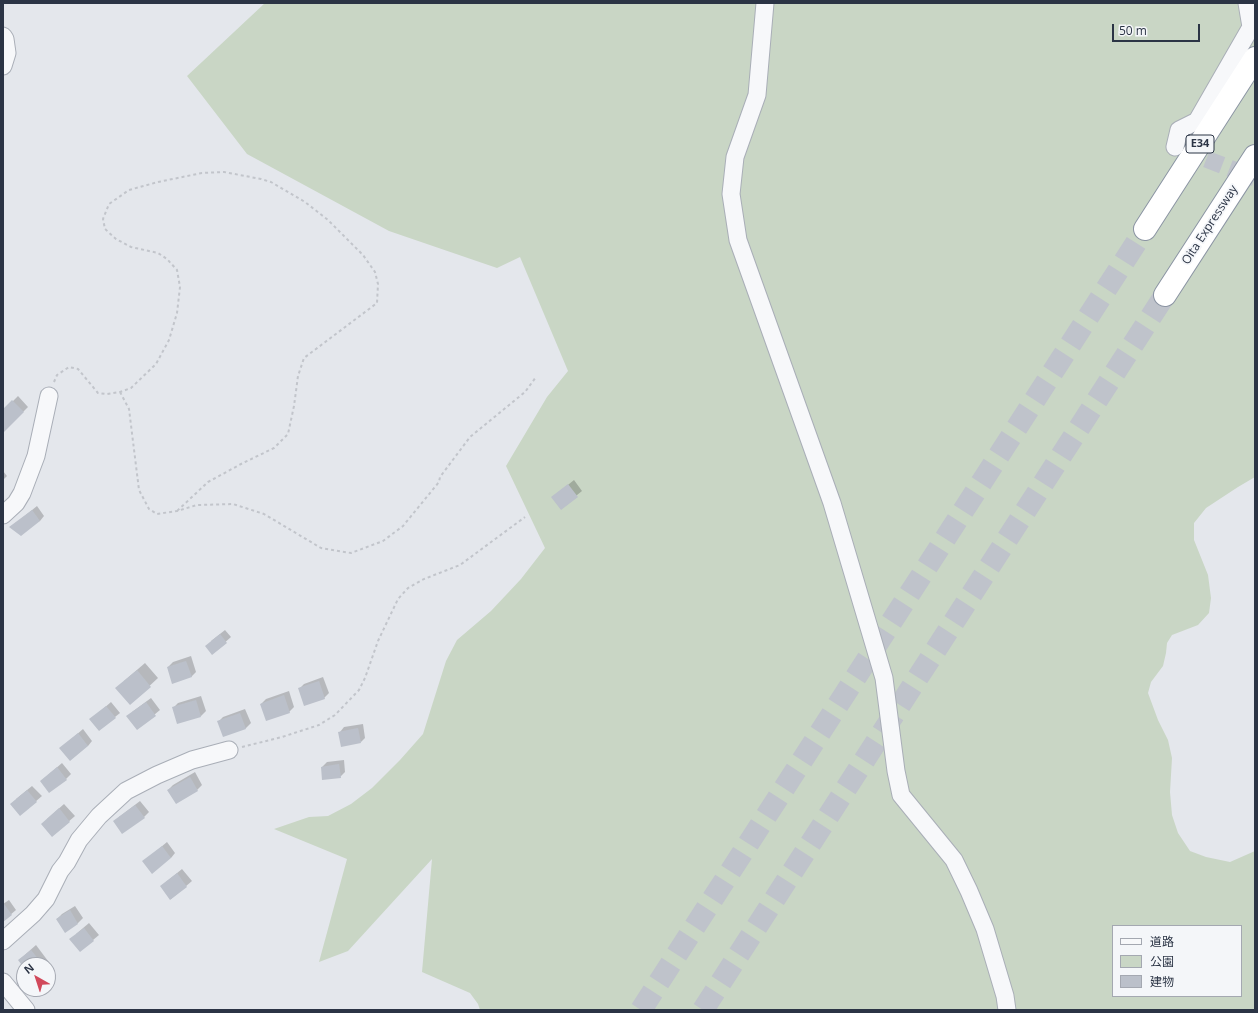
<!DOCTYPE html>
<meta charset="utf-8">
<style>
body{margin:0}
#map{position:relative;width:1258px;height:1013px;overflow:hidden;background:#e4e7ec;font-family:"Open Sans","Noto Sans JP",sans-serif}
canvas{display:block}
.frame{position:absolute;inset:0;border:4px solid #2b3445;pointer-events:none}
.legend{position:absolute;left:1112px;top:925px;width:130px;height:72px;box-sizing:border-box;background:#f4f6f9;border:1px solid #a4a8b1;margin:0;padding:5px 7px;list-style:none;font-size:12px;color:#2b3445}
.legend li{display:flex;align-items:center;gap:8px;height:20px}
.legend b{width:20px;border:1px solid #a4a8b1}
.north{position:absolute;left:16px;top:957px;width:40px;height:40px;box-sizing:border-box;background:#f4f6f9;border:1px solid #a4a8b1;border-radius:50%;rotate:321deg;font-size:11px;font-weight:700;line-height:16px;text-align:center;color:#2b3445}
.north::after{content:'';display:block;margin:auto;width:14px;height:18px;background:#d1495b;clip-path:polygon(50% 0,100% 100%,50% 72%,0 100%)}
.scale{position:absolute;left:1112px;top:24px;width:88px;height:18px;box-sizing:border-box;border:2px solid #2b3445;border-top:0;padding-left:5px;font-size:12px;line-height:14px;white-space:nowrap;color:#2b3445;-webkit-text-stroke:3px #f4f6f9;paint-order:stroke}
</style>
<div id="map">
<canvas width="1258" height="1013"></canvas>
<div class="frame"></div>
<ul class="legend">
<li><b style="height:5px;background:#f7f8fa"></b>道路</li>
<li><b style="height:11px;background:#c9d6c5"></b>公園</li>
<li><b style="height:11px;background:#bbc0ca"></b>建物</li>
</ul>
<div class="north">N</div>
<div class="scale">50 m</div>
</div>
<script>
const context = document.querySelector('canvas').getContext('2d');
context.lineJoin = 'round';
function paint(path, color) {
  context.fillStyle = color;
  context.fill(path, 'evenodd');
}
function toPath(rows) {
  const path = new Path2D();
  for (const r of rows) {
    path.moveTo(r[0], r[1]);
    for (let i = 2; i < r.length; i += 2) path.lineTo(r[i], r[i + 1]);
  }
  return path;
}
function strokePath(path, color, width, dash) {
  context.strokeStyle = color;
  context.lineWidth = width;
  context.lineCap = dash ? 'butt' : 'round';
  context.setLineDash(dash || []);
  context.stroke(path);
}
function drawText(font, color, halo, rows, align = 'center') {
  context.font = font + ' "Open Sans",sans-serif';
  context.lineWidth = 3.5;
  context.setLineDash([]);
  context.textBaseline = 'middle';
  context.strokeStyle = halo;
  context.fillStyle = color;
  for (const [text, x, y, turn = 0] of rows) {
    context.save();
    context.translate(x, y);
    context.rotate((+turn || 0) * Math.PI / 180);
    context.textAlign = isNaN(turn) ? turn : align;
    if (halo) context.strokeText(text, 0, 0);
    context.fillText(text, 0, 0);
    context.restore();
  }
}
paint(toPath([
 [265,3,1255,3,1255,477,1238,487,1206,508,1194,523,1194,540,1208,575,1211,598,1209,613,1198,625,1172,635,1167,643,1166,653,1163,666,1151,682,1148,693,1158,720,1168,740,1172,758,1170,792,1172,815,1178,833,1190,851,1206,857,1230,862,1255,851,1255,1010,480,1010,478,1004,470,993,422,972,432,859,348,951,319,962,347,859,274,829,309,817,328,816,351,804,372,788,400,760,423,734,446,661,457,640,491,611,521,579,545,548,506,466,547,397,568,371,520,257,497,268,389,231,247,154,187,76],
 [1113,926,1241,926,1241,996,1113,996]
]), '#c9d6c5');
paint(toPath([
 [18,396,28,407,4,431,3,411],
 [3,471,7,476,3,480],
 [574,480,582,491,561,508,558,493],
 [37,506,44,516,40,521,11,527],
 [225,630,231,637,212,654,211,641],
 [191,656,196,672,191,677,168,667,173,662],
 [145,663,158,678,130,704,124,681],
 [323,677,329,693,324,698,299,689,304,684],
 [289,691,294,707,289,712,261,704,266,699],
 [201,696,206,711,201,716,178,723,173,708,178,703],
 [151,698,160,710,137,729,132,712],
 [111,702,120,713,115,717,96,715],
 [245,709,251,723,246,728,224,736,218,722,223,717],
 [363,724,365,738,361,742,340,732,344,727],
 [83,729,92,741,88,746,61,748],
 [344,760,345,772,340,777,322,767,327,762],
 [62,763,71,774,66,779,41,781],
 [195,772,202,785,197,790,168,790,173,785],
 [32,786,42,796,20,815,16,799],
 [140,801,149,812,144,817,119,817],
 [64,804,75,816,52,836,47,819],
 [167,842,175,853,171,858,149,857],
 [182,869,192,881,171,899,166,882],
 [9,900,16,910,3,921,3,904],
 [75,906,83,918,78,923,65,931,57,919,62,914],
 [89,923,99,935,80,951,76,934],
 [36,945,51,965,48,968,48,965,24,965,24,966,19,960]
]), '#0003');
paint(toPath([
 [12,400,24,412,4,432,3,409],
 [568,484,578,497,561,510,551,497],
 [32,510,40,521,21,536,9,527],
 [220,634,227,643,212,655,205,646],
 [186,661,192,677,172,684,167,667],
 [137,670,151,687,130,705,115,688],
 [319,681,325,699,304,706,298,688],
 [284,695,290,713,266,721,260,704],
 [196,700,201,717,177,724,172,707],
 [146,702,156,716,137,730,126,716],
 [106,706,116,718,99,731,89,719],
 [240,713,246,729,223,737,217,721],
 [358,728,361,743,341,747,338,732],
 [78,733,88,746,70,761,59,748],
 [339,764,341,778,322,780,321,767],
 [57,767,67,780,49,793,40,781],
 [190,777,198,791,176,804,167,790],
 [27,790,37,802,20,816,10,804],
 [135,805,145,818,122,834,113,821],
 [59,808,70,822,52,837,41,824],
 [162,846,171,858,152,874,142,861],
 [177,873,187,887,170,900,160,886],
 [4,904,12,915,3,922,3,905],
 [70,910,78,924,65,933,56,919],
 [84,928,94,941,80,952,69,939],
 [31,950,43,965,24,965,24,968,18,960]
]), '#bbc0ca');
strokePath(toPath([
 [1183,150,1255,178]
]), '#bfc3cb', 17, [17, 8]);
strokePath(toPath([
 [641,1010,1145,229],
 [703,1010,1165,295]
]), '#bfc3cb', 22, [22, 11]);
const minor = toPath([
 [765,3,757,95,735,157,731,194,738,240,832,503,884,678,896,771,901,795,954,860,969,891,985,929,1005,996,1007,1010],
 [3,36,5,39,7,53,3,66],
 [1175,147,1179,130,1197,121,1251,27,1247,3],
 [3,515,16,503,22,493,36,456,49,396],
 [3,941,33,914,46,899,60,871,67,862,79,840,99,816,126,791,157,775,192,760,229,750],
 [3,982,26,1010]
]);
const highway = toPath([
 [1145,229,1255,58],
 [1165,295,1255,156]
]);
strokePath(minor, '#a9aeb7', 19);
strokePath(highway, '#8b94a3', 24);
strokePath(toPath([
 [54,382,57,375,69,367,78,369,98,393,107,394,120,392,131,388,156,364,169,340,177,313,180,287,177,270,167,259,158,253,131,247,116,239,105,229,103,219,109,204,129,190,158,182,202,173,224,172,261,179,271,182,305,202,328,220,363,255,375,272,378,284,377,303,304,358,298,376,294,406,288,434,274,448,241,464,208,482,177,511],
 [120,392,129,409,139,490,149,509,157,514,177,511,197,505,233,504,264,514,321,548,351,553,383,541,403,526,439,482,440,477,470,437,525,392,536,377],
 [242,747,282,737,319,725,335,715,359,690,365,678,378,641,398,599,408,588,424,579,460,565,525,517]
]), '#c2c5cb', 2, [3, 3]);
strokePath(minor, '#f7f8fa', 17);
strokePath(highway, '#fff', 22);
for (const [x, y, w] of [
 [1200,144,28]
]) {
  const box = new Path2D();
  box.roundRect(x - w / 2, y - 9, w, 18, 3);
  context.fillStyle = '#f4f6f9';
  context.fill(box);
  strokePath(box, '#2b3445', 1);
}
drawText('bold 11px', '#2b3445', null, [
 ["E34",1200,144]
]);
drawText('12px', '#2b3445', '#f4f6f9', [
 ["Oita Expressway",1210,225,-57]
]);
</script>
